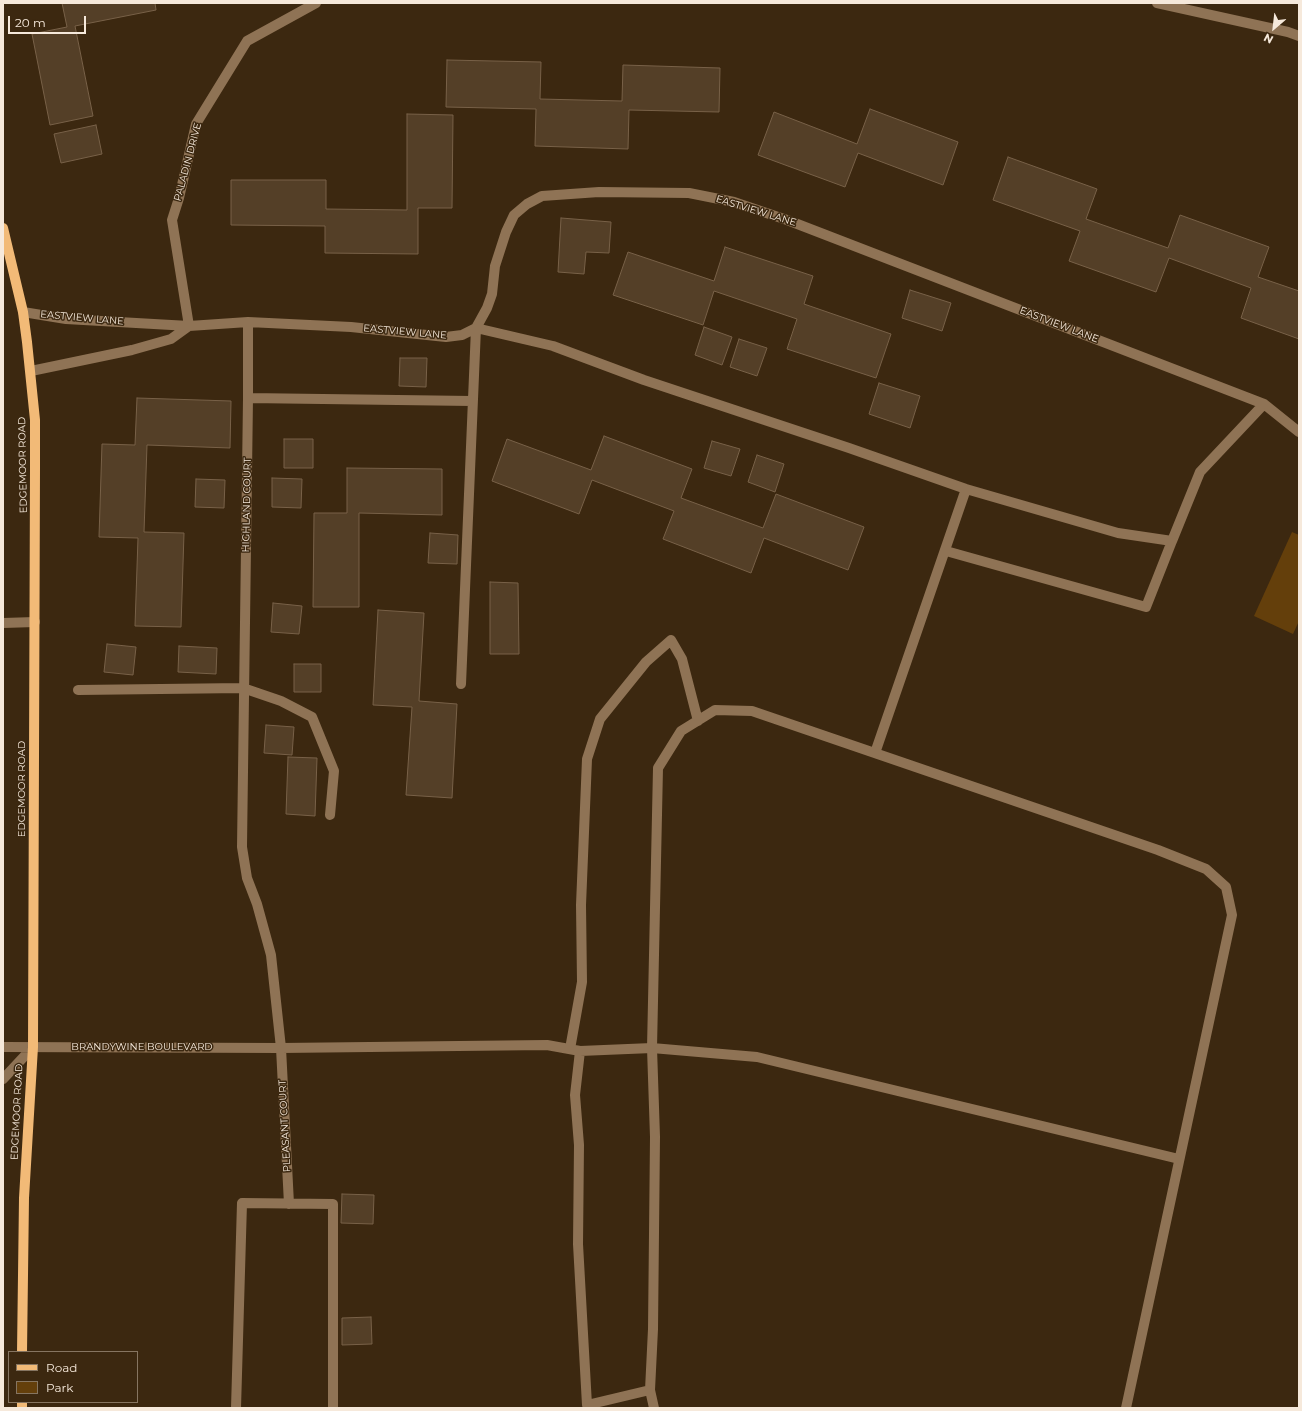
<!DOCTYPE html>
<style>
body{margin:0}
#map{position:relative;width:1302px;height:1411px;overflow:hidden;background:#3c2810;font-family:Montserrat,sans-serif}
canvas{display:block}
.frame{position:absolute;inset:0;border:4px solid #f6e9db;pointer-events:none}
.legend{position:absolute;left:8px;top:1351px;width:130px;height:52px;box-sizing:border-box;background:#3c2810;border:1px solid #867561;margin:0;padding:5px 7px;list-style:none;font-size:12px;color:#f6e9db}
.legend li{display:flex;align-items:center;gap:8px;height:20px}
.legend b{width:20px;border:1px solid #867561}
.north{position:absolute;left:1254px;top:8px;width:40px;height:40px;-webkit-text-stroke:3px #3c2810;paint-order:stroke;rotate:208deg;font-size:11px;font-weight:700;line-height:16px;text-align:center;color:#f6e9db}
.north::after{content:'';display:block;margin:auto;width:14px;height:18px;background:#f6e9db;clip-path:polygon(50% 0,100% 100%,50% 72%,0 100%)}
.scale{position:absolute;left:8px;top:16px;width:78px;height:18px;box-sizing:border-box;border:2px solid #f6e9db;border-top:0;padding-left:5px;font-size:12px;line-height:14px;white-space:nowrap;color:#f6e9db;-webkit-text-stroke:3px #3c2810;paint-order:stroke}
</style>
<div id="map">
<canvas width="1302" height="1411"></canvas>
<div class="frame"></div>
<ul class="legend">
<li><b style="height:5px;background:#f2ba77"></b>Road</li>
<li><b style="height:11px;background:#643f0b"></b>Park</li>
</ul>
<div class="north">N</div>
<div class="scale">20 m</div>
</div>
<script>
const context = document.querySelector('canvas').getContext('2d');
context.lineJoin = 'round';
function paint(path, color) {
  context.fillStyle = color;
  context.fill(path, 'evenodd');
}
function toPath(rows) {
  const path = new Path2D();
  for (const r of rows) {
    path.moveTo(r[0], r[1]);
    for (let i = 2; i < r.length; i += 2) path.lineTo(r[i], r[i + 1]);
  }
  return path;
}
function strokePath(path, color, width, dash) {
  context.strokeStyle = color;
  context.lineWidth = width;
  context.lineCap = dash ? 'butt' : 'round';
  context.setLineDash(dash || []);
  context.stroke(path);
}
function drawText(font, color, halo, rows, align = 'center') {
  context.font = font + ' Montserrat,sans-serif';
  context.lineWidth = 3;
  context.setLineDash([]);
  context.textBaseline = 'middle';
  context.strokeStyle = halo;
  context.fillStyle = color;
  for (const [text, x, y, turn = 0] of rows) {
    context.save();
    context.translate(x, y);
    context.rotate((+turn || 0) * Math.PI / 180);
    context.textAlign = isNaN(turn) ? turn : align;
    if (halo) context.strokeText(text, 0, 0);
    context.fillText(text, 0, 0);
    context.restore();
  }
}
paint(toPath([
 [1292,532,1299,535,1299,621,1293,634,1254,616]
]), '#643f0b');
const building = toPath([
 [62,3,155,3,156,10,75,26,93,116,50,125,32,34,67,27,62,3],
 [447,60,541,62,540,99,622,101,623,65,720,68,719,112,629,110,628,149,535,146,536,109,446,107,447,60],
 [870,109,958,142,943,185,858,153,845,187,758,155,774,112,857,144,870,109],
 [407,114,453,115,452,208,418,208,418,254,325,253,325,226,231,225,231,180,326,180,326,209,407,210,407,114],
 [96,125,102,154,61,163,54,134,96,125],
 [1008,157,1097,189,1086,219,1168,248,1180,215,1269,247,1258,277,1299,291,1299,339,1241,318,1251,288,1169,258,1156,292,1069,261,1080,231,993,200,1008,157],
 [561,218,611,222,609,253,586,252,584,274,558,272,561,218],
 [725,247,813,276,804,304,891,334,876,378,787,349,797,319,714,291,703,325,613,295,628,252,714,281,725,247],
 [910,290,951,303,942,331,902,318,910,290],
 [704,327,732,337,722,365,695,355,704,327],
 [739,339,767,348,757,376,730,367,739,339],
 [400,358,427,358,426,387,399,386,400,358],
 [879,383,920,396,910,428,869,414,879,383],
 [137,398,231,401,230,448,147,445,144,532,184,533,181,627,135,626,138,538,99,537,102,444,135,445,137,398],
 [604,436,692,469,681,498,763,528,776,494,864,527,848,570,764,538,751,573,663,539,674,511,592,480,579,514,492,481,507,439,591,470,604,436],
 [284,439,313,439,313,468,284,468,284,439],
 [712,441,740,449,731,476,704,468,712,441],
 [757,455,784,464,775,492,748,482,757,455],
 [347,468,442,469,442,515,359,513,359,607,313,607,314,513,347,513,347,468],
 [272,478,302,479,301,508,272,507,272,478],
 [196,479,225,480,224,508,195,507,196,479],
 [430,533,458,535,457,564,428,563,430,533],
 [490,582,518,583,519,654,490,654,490,582],
 [273,603,302,606,299,634,271,632,273,603],
 [378,610,424,613,419,701,457,704,452,798,406,795,412,707,373,705,378,610],
 [107,644,136,647,133,675,104,672,107,644],
 [179,646,217,648,216,674,178,672,179,646],
 [294,664,321,664,321,692,294,692,294,664],
 [266,725,294,727,292,755,264,753,266,725],
 [288,757,317,758,315,816,286,814,288,757],
 [342,1194,374,1195,373,1224,341,1223,342,1194],
 [371,1317,372,1344,342,1345,342,1318,371,1317]
]);
paint(building, '#543f27');
strokePath(building, '#786148', 1);
strokePath(toPath([
 [1157,3,1288,32,1299,36],
 [23,312,66,319,189,326,248,322,351,327,446,337,462,335,476,328,487,308,492,294,495,266,506,232,514,215,527,204,542,196,599,192,689,193,734,202,787,220,1264,404,1299,432],
 [248,322,248,398,242,847,247,878,257,904,271,955,281,1048,289,1204],
 [189,326,172,220,179,198,196,124,247,41,316,3],
 [31,371,132,350,171,339,189,326],
 [248,398,472,401],
 [946,551,1146,607,1172,541],
 [3,623,35,622],
 [461,684,476,328,553,346,644,380,849,448,966,489,1118,533,1172,541,1200,472,1264,404],
 [78,690,243,688,281,701,312,717,334,771,330,815],
 [875,753,966,489],
 [3,1047,281,1048,547,1045,580,1051,652,1048,757,1057,1179,1159],
 [570,1049,582,982,581,905,587,759,600,719,646,662,671,640,682,659,698,721],
 [580,1051,575,1095,579,1145,578,1244,587,1405,650,1390],
 [3,1079,33,1047],
 [236,1408,242,1203,333,1204,333,1408],
 [654,1408,650,1390,653,1329,655,1137,652,1048,658,768,681,731,715,710,752,711,1158,850,1206,869,1226,887,1232,915,1126,1408]
]), '#8f7355', 10);
strokePath(toPath([
 [3,228,23,312,27,342,35,420,35,468,33,1047,24,1198,22,1352],
 [22,1408,22,1402]
]), '#f2ba77', 10);
drawText('10px', '#f6e9db', '#3c2810', [
 ["PALADIN DRIVE",188,162,-75],
 ["EASTVIEW LANE",756,211,17],
 ["EASTVIEW LANE",82,318,5],
 ["EASTVIEW LANE",1059,325,21],
 ["EASTVIEW LANE",405,332,5],
 ["EDGEMOOR ROAD",23,465,-91],
 ["HIGHLAND COURT",247,505,-89],
 ["EDGEMOOR ROAD",22,789,-90],
 ["BRANDYWINE BOULEVARD",142,1047],
 ["EDGEMOOR ROAD",17,1112,-87],
 ["PLEASANT COURT",285,1126,-93]
]);
</script>
